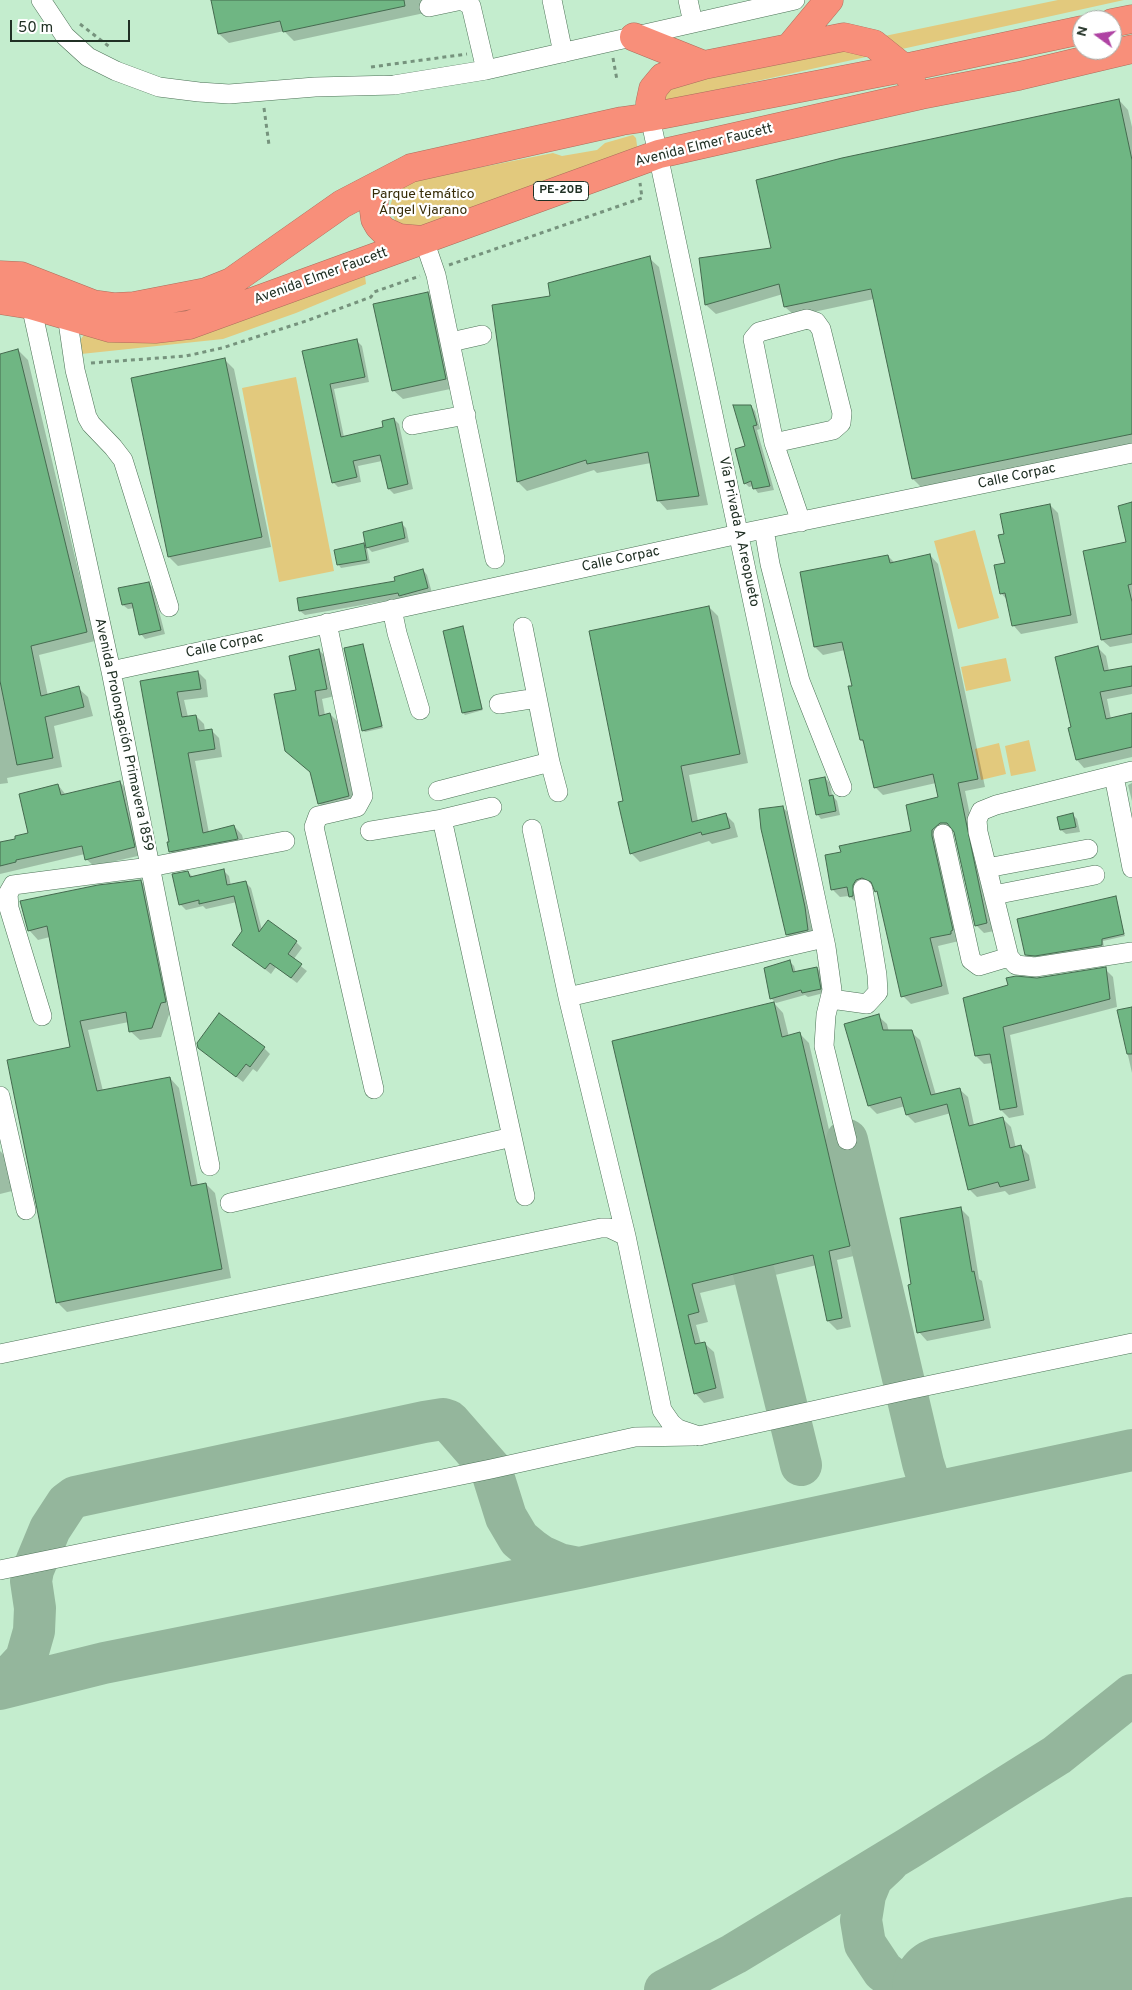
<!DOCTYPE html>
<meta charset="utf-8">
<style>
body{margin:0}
#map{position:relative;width:1132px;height:1990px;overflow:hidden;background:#c4edce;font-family:Overpass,sans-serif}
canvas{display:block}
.north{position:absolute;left:1072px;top:10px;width:50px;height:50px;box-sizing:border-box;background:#fff;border:1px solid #a6aca7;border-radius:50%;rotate:284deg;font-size:14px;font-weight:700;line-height:20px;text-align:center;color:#203024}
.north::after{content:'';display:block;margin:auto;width:18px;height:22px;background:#af43a3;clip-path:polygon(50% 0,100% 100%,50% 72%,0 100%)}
.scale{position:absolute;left:10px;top:20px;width:120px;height:22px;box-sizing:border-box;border:2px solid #203024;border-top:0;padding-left:6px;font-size:15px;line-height:18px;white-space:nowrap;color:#203024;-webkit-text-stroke:4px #fff;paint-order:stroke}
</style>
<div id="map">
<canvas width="1132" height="1990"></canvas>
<div class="north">N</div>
<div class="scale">50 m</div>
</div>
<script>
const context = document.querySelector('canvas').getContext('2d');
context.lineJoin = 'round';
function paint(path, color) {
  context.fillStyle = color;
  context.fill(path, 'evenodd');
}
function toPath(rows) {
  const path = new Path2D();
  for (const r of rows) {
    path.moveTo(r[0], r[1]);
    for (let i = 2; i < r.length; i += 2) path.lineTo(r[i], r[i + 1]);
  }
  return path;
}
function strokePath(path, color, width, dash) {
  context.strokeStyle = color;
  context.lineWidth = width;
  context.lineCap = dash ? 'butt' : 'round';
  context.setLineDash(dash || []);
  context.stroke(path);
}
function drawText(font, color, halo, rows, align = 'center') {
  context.font = font + ' Overpass,sans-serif';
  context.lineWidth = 4.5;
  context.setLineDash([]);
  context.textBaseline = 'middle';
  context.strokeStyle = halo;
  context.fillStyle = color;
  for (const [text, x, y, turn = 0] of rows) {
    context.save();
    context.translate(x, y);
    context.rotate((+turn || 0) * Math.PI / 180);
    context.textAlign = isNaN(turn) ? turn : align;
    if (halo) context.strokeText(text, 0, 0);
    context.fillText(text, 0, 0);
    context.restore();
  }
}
paint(toPath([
 [1058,0,1124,0,671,100,662,99,668,81],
 [633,135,636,138,638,153,413,231,396,222,391,211,390,206,395,192,412,181,553,153,562,156,597,150,605,143],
 [364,268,366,284,296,313,223,339,81,354,81,339,86,332,153,324],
 [296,377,334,571,279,582,242,388],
 [975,530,999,618,958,629,934,541],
 [1006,658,1011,681,966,691,961,667],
 [1029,740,1036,771,1011,776,1005,746],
 [999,743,1006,774,981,780,975,749]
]), '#e2c97d');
paint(toPath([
 [212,0,460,0,429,12,294,41,284,31,229,43,219,34],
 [1119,100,1128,110,1132,127,1132,445,922,488,913,479,874,299,795,316,785,307,783,294,716,314,706,305,701,259,773,249],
 [649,258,659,267,708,505,667,510,658,500,651,463,597,473,594,470,527,491,518,482,552,297],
 [428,293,437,303,455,388,403,399,393,390],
 [357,341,362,346,369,382,334,389,344,437,385,428,394,419,399,424,413,489,394,494,389,489,382,461,358,466,361,482,338,487,333,482,303,352],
 [18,350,28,360,95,641,39,655,48,696,78,688,88,697,93,716,54,726,62,767,7,778,8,783,0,784,0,355],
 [225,360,234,369,271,547,178,566,169,557],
 [751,406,755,411,760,429,757,430,774,490,758,493,753,486,749,487,745,483,746,447],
 [1132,504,1132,643,1110,647,1102,640,1127,543],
 [1050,505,1058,513,1078,623,1021,634,1014,626,1008,601,1001,593,1006,564,1006,535],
 [401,523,406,528,409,542,372,552,367,547],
 [363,545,367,548,370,563,341,568,338,564],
 [930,555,938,564,985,787,965,791,994,931,984,933,976,925,955,831,948,831,959,941,938,946,949,994,911,1004,903,996,880,894,875,887,870,885,858,904,849,896,840,897,832,889,842,853,913,832,940,798,936,783,883,795,875,787,865,744,861,740,853,686,845,650,823,655,815,647,888,556,895,563],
 [423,570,427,575,432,593,405,600,402,598,305,615,300,611,298,599,397,582],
 [149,583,153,588,165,634,145,639,141,634,135,608,128,609,123,605],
 [709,607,718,616,748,763,689,775,698,821,725,814,734,823,738,837,712,844,709,841,640,862,631,853,625,802],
 [462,628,483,710,465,715,463,713],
 [363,645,383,728,365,732,364,731],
 [1098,648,1106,656,1109,671,1132,667,1132,694,1107,699,1111,719,1132,714,1132,757,1084,768,1077,760,1072,728],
 [319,650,327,658,335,696,322,699,325,715,330,714,338,722,356,804,327,811,319,803,297,691],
 [198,672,206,680,208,697,184,700,188,717,196,716,204,724,205,731,211,730,219,738,222,757,195,761,209,833,234,826,242,835,245,846,178,859,170,851,170,843,141,682],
 [825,778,830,783,832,795,837,801,840,815,821,819,817,814],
 [120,782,127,790,142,855,94,866,86,859,85,854,0,874,0,843,17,840,30,834,58,785,66,795],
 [1132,783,1132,801,1128,785],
 [782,807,789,813,814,936,793,941,787,935],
 [1073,815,1077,819,1080,832,1066,834,1061,830,1059,818],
 [223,870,229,876,231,886,245,882,251,888,262,930,296,942,302,948,293,960,307,971,297,983,276,967,271,974,234,945,244,931,237,902,206,909,203,906,186,910,180,904,188,872,193,877],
 [141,881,150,890,170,1012,161,1037,140,1040,130,1031,129,1022,88,1030,103,1091,170,1078,179,1088,198,1186,206,1184,215,1193,231,1278,67,1312,57,1302,72,1048,50,937,38,940,29,930],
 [1115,897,1125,936,1103,941,1104,947,1037,957,1028,956,1026,954],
 [790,962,794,966,796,973,817,968,821,972,824,993,808,997,805,995,776,1003,771,998],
 [1105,969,1113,977,1117,1007,1010,1035,1024,1115,1009,1118,1001,1110,993,1063,984,1064,976,1056,1037,979],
 [774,1003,783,1013,789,1037,800,1034,809,1043,858,1255,837,1260,851,1327,837,1330,828,1321,817,1265,700,1293,708,1322,696,1325,701,1344,704,1343,714,1352,724,1398,704,1403,695,1393,614,1042],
 [1132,1008,1132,1073,1118,1011],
 [878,1016,887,1024,889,1032,911,1032,920,1040,936,1095,959,1089,968,1097,974,1125,1003,1119,1011,1127,1016,1148,1021,1147,1029,1155,1036,1188,1009,1195,1005,1191,977,1197,969,1189,951,1113,915,1123,907,1115,905,1106,877,1114,869,1106],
 [199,1048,264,1048,270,1054,257,1072,253,1069,243,1082],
 [0,1151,4,1155,12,1191,0,1194],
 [960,1208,969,1217,979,1279,982,1281,991,1328,927,1341,919,1332,912,1285]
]), '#0003');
strokePath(toPath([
 [847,1140,923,1463,928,1479,937,1491],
 [753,1269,801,1465],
 [0,1687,26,1659,34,1631,35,1608,31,1581,33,1570,50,1529,67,1503,75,1497,424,1422,443,1419,449,1421,491,1469,506,1517,519,1539,531,1549,541,1556,559,1564,579,1568],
 [0,1689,104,1663,579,1568,1132,1450],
 [888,1863,872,1878,865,1895,861,1920,865,1944,883,1971,893,1979,915,1988,930,1990],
 [665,1990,734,1954,909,1848,1057,1755,1132,1695]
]), '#94b69c', 42);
strokePath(toPath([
 [946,1990,1132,1951]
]), '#94b69c', 108);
const building = toPath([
 [211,0,404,0,405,6,283,32,280,21,218,34,211,0],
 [1119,99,1132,160,1132,434,912,479,871,289,784,307,779,284,705,305,699,258,771,248,756,180,842,158,1119,99],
 [650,256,699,496,657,501,648,452,587,464,586,460,517,482,492,305,550,296,548,283,650,256],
 [428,292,446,379,392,391,373,304,428,292],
 [357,339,365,377,330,384,341,437,383,427,382,421,394,418,408,484,388,489,380,455,353,461,357,477,332,483,302,351,357,339],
 [18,349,87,632,31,646,41,696,79,686,84,707,45,717,53,758,17,765,0,681,0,354,18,349],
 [225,358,262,537,168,557,131,378,225,358],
 [733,405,751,405,757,425,753,426,770,486,753,489,751,481,744,484,735,449,745,446,733,405],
 [1132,502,1132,584,1128,585,1132,602,1132,634,1101,640,1083,551,1126,542,1118,506,1132,502],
 [1050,504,1071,615,1012,626,1005,593,1000,594,994,565,1005,563,998,535,1004,534,1000,514,1050,504],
 [402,522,405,538,366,548,363,532,402,522],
 [364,543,367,560,337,565,334,550,364,543],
 [930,554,978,779,958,783,987,923,975,926,954,832,947,823,940,823,932,830,932,836,953,930,951,931,951,934,930,938,942,986,901,997,877,891,875,892,871,882,862,878,856,880,853,885,853,896,849,897,847,887,831,890,825,855,841,852,839,846,911,831,906,805,938,797,933,774,874,788,863,740,860,740,848,686,852,686,842,642,814,647,800,572,888,555,890,563,930,554],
 [423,569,428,588,399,596,398,593,299,611,297,598,395,581,394,577,423,569],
 [149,582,161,630,139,635,132,603,122,605,118,588,149,582],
 [709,606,740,754,681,766,692,822,726,813,730,828,702,835,701,832,630,854,618,802,623,801,589,631,709,606],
 [463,626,482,709,462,713,443,631,463,626],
 [363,644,382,726,362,731,344,648,363,644],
 [1098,646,1104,671,1132,666,1132,686,1100,692,1106,719,1132,713,1132,747,1076,760,1068,728,1071,727,1055,657,1098,646],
 [319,649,327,689,315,691,319,716,330,713,349,796,318,804,310,772,285,751,274,694,296,690,289,656,319,649],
 [198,671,201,689,177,692,182,717,196,715,199,731,212,729,215,749,188,753,203,833,234,825,238,839,169,852,167,842,169,842,140,681,198,671],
 [825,777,829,796,833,795,836,811,816,815,809,780,825,777],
 [120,781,135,847,85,860,82,846,16,860,16,862,0,866,0,842,15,839,15,836,28,833,19,794,58,784,61,795,120,781],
 [783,806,805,907,808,930,786,935,761,829,759,809,783,806],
 [1073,813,1076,827,1060,830,1057,817,1073,813],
 [224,869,227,885,246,881,259,932,268,920,297,941,288,954,302,964,291,978,270,963,265,969,232,945,242,931,234,896,199,904,199,900,179,905,172,874,188,871,190,877,224,869],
 [141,880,166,1002,161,1003,152,1028,129,1032,126,1012,80,1021,97,1091,170,1077,191,1186,206,1183,222,1269,56,1303,7,1060,70,1047,47,926,28,931,20,901,98,885,141,880],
 [1116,896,1124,934,1102,939,1102,945,1035,956,1025,955,1017,919,1116,896],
 [790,960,793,972,817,967,821,989,802,993,801,990,770,999,764,968,790,960],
 [1106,967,1110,999,1003,1027,1017,1107,1000,1110,990,1054,975,1056,963,998,1008,985,1006,978,1016,976,1037,978,1106,967],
 [774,1002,782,1037,800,1032,850,1246,829,1251,842,1318,827,1321,813,1255,692,1284,699,1312,688,1315,695,1344,705,1342,716,1388,694,1394,612,1041,774,1002],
 [1132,1007,1132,1054,1127,1054,1117,1010,1132,1007],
 [219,1013,265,1047,250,1067,246,1064,236,1077,198,1048,197,1043,219,1013],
 [879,1014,883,1030,912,1030,931,1095,960,1088,969,1126,1003,1117,1010,1148,1021,1145,1029,1180,1000,1187,998,1182,968,1190,947,1104,906,1115,901,1097,868,1106,844,1024,879,1014],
 [961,1207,972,1272,974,1271,984,1320,917,1333,908,1285,911,1284,900,1218,961,1207]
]);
paint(building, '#6fb683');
strokePath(building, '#456a4f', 1);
const minor = toPath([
 [41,0,65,36,88,57,116,71,159,87,199,92,229,94,315,87,394,85,486,70,795,0],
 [552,0,563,53],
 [688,0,693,23],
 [429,7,462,0,471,6,486,70],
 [650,117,826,947,832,990,826,1015,824,1046,847,1140],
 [424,240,436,275,495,559],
 [31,305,111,671,210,1166],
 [67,315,75,370,87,417,91,424,113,447,123,460,169,607],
 [451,342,482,335],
 [412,425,466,415],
 [774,443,833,430,841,423,842,413,821,329,816,322,807,319,759,332,753,339,774,443,801,522],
 [764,529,770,564,800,681,842,787],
 [392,609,397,633,420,710],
 [327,623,363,796,357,807,318,816,314,827,374,1089],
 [111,671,739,534,1132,453],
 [499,704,537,698],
 [550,762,558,792],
 [1132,771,996,805,981,811,977,820,978,832,1009,957,1016,965,1035,967,1132,952],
 [1114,776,1132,868],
 [438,791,550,762,523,627],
 [442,819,492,807],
 [532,829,568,997,626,1236,662,1410,671,1423,678,1429,699,1436,907,1390,1132,1343],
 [370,831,442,819,525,1196],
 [943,834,971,960,979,966,1009,957],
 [987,868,1088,849],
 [994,895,1095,875],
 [568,997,824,938],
 [831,999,867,1004,878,992,877,975,863,889],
 [42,1016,9,908,8,894,13,885,150,867,285,841],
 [0,1096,26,1210],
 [230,1203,512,1137],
 [0,1354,601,1228,609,1228,626,1236],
 [0,1570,491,1469,635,1437,693,1436]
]);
const highway = toPath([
 [1112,23,1132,19],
 [634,37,704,65],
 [789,48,829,0],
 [650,117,650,103,653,89,663,77,704,65,844,37,874,44,904,68,911,79],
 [379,185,374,201,374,211,375,219,379,226,384,231,399,238,423,240],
 [0,275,21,276,93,304,115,307,134,306,206,292,231,282,342,204,411,168,622,121,650,117,904,68,1082,30],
 [0,300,31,305,110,328,155,329,189,325,659,154,921,95,1019,76,1132,49]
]);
strokePath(minor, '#4d7257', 20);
strokePath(highway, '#ac6e5c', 29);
strokePath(toPath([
 [80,24,111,48],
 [613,58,617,80],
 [371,67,467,54],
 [264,108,269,145],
 [449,265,642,198,640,183],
 [91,363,186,356,222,348,306,321,371,297,374,292,420,276]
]), '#76937d', 3, [4, 4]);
strokePath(minor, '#fff', 19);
strokePath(highway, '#f88f7a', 28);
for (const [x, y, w] of [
 [561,191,55]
]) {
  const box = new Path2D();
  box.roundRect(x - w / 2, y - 9.5, w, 19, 4);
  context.fillStyle = '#fff';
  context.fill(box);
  strokePath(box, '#203024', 1);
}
drawText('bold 12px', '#203024', null, [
 ["PE-20B",561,191]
]);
drawText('14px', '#203024', '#fff', [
 ["Avenida Elmer Faucett",704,146,-14],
 ["Avenida Elmer Faucett",321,277,-20],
 ["Calle Corpac",1017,477,-12],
 ["Vía Privada A Areopueto",738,532,78],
 ["Calle Corpac",621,560,-12],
 ["Calle Corpac",225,646,-12],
 ["Avenida Prolongación Primavera 1859",123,735,78]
]);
drawText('14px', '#372c07', '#fff', [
 ["Parque temático",423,195],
 ["Ángel Vjarano",423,211]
]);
</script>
